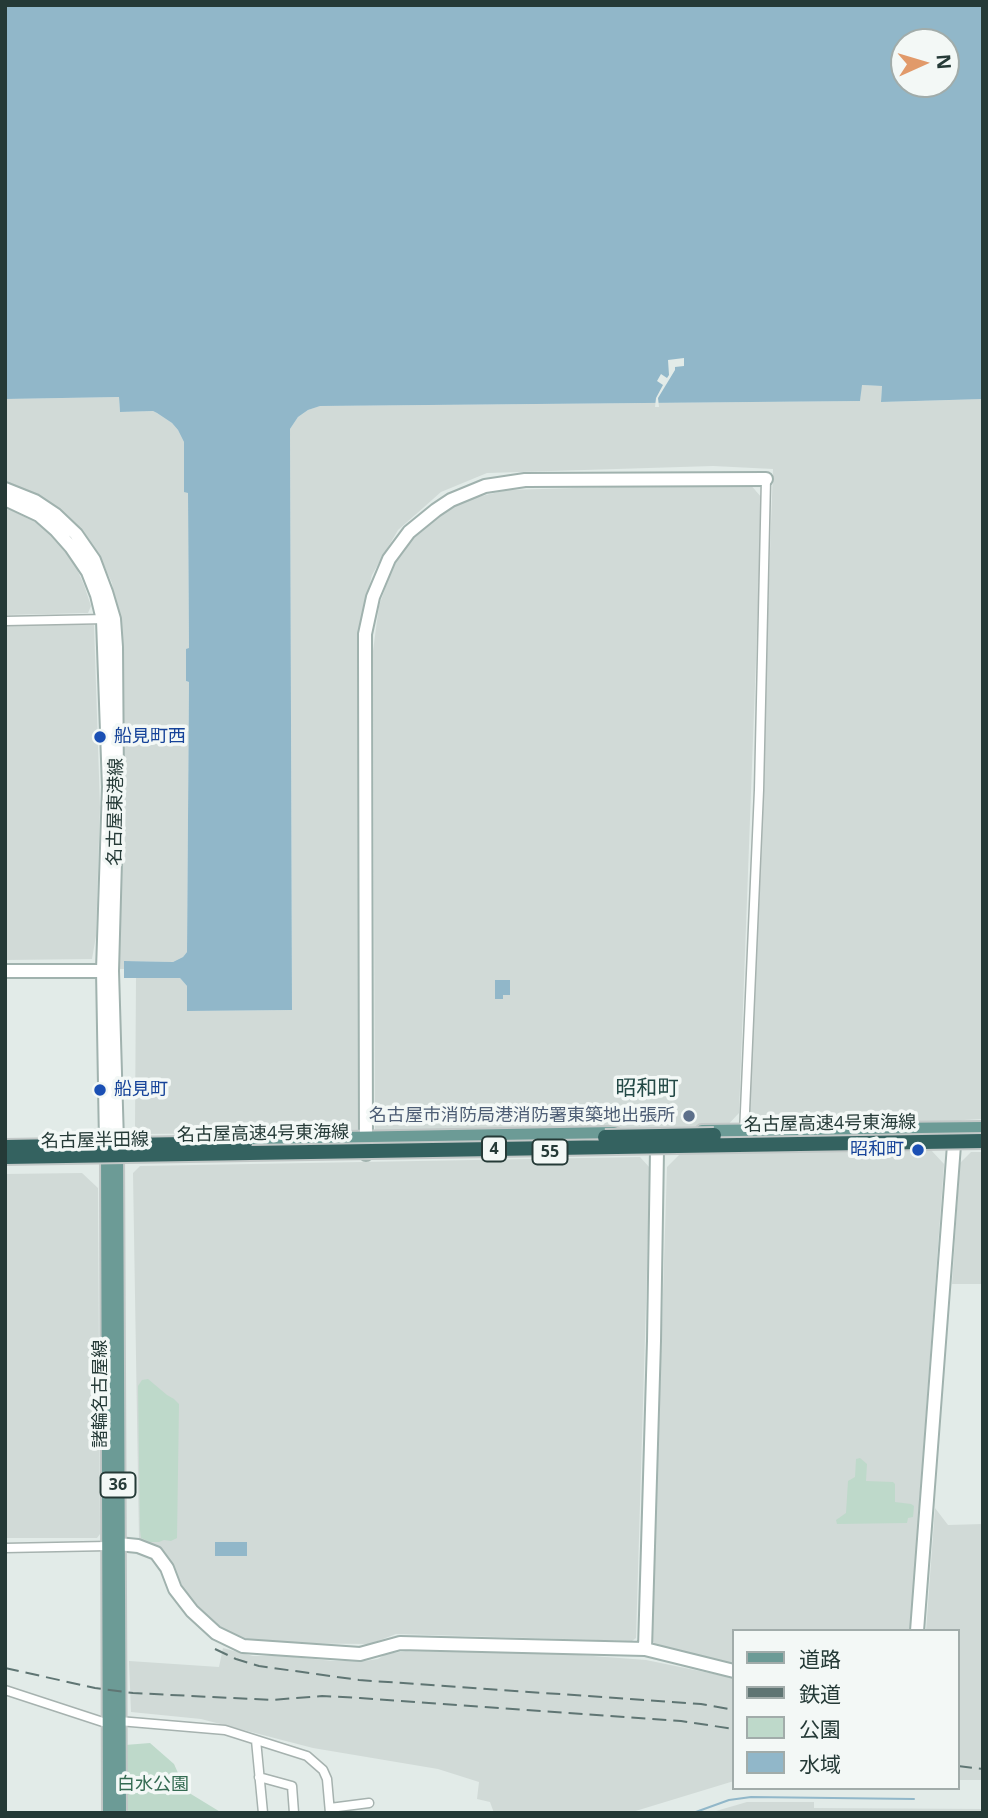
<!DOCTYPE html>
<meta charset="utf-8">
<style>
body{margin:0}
#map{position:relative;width:988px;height:1818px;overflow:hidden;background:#e2ebe8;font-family:"Open Sans","Noto Sans JP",sans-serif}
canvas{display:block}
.frame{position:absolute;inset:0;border:7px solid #253a37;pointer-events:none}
.legend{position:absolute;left:732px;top:1629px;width:228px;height:161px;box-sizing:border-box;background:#f3f8f6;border:2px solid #a1acaa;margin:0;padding:9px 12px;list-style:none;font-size:21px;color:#253a37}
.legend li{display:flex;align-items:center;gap:14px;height:35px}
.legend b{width:35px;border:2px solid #a1acaa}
.north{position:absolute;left:890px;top:28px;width:70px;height:70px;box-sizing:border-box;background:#f3f8f6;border:2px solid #a1acaa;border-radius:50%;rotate:86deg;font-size:19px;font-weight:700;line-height:28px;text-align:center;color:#253a37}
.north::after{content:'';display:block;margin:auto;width:24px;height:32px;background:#e19a6a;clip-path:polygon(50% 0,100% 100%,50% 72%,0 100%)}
</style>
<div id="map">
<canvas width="988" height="1818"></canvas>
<div class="frame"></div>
<ul class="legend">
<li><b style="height:9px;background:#6c9b96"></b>道路</li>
<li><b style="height:9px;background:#5f7573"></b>鉄道</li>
<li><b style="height:19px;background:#bed9ca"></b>公園</li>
<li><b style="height:19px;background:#91b7c9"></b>水域</li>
</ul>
<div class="north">N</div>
</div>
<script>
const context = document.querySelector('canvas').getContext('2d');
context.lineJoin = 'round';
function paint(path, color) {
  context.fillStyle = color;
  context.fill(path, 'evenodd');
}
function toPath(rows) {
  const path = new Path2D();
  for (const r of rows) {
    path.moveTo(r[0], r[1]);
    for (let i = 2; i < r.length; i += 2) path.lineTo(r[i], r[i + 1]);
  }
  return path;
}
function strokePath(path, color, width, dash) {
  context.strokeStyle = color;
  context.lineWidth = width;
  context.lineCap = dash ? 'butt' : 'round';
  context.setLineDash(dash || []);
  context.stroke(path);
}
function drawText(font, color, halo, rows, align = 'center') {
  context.font = font + ' "Open Sans","Noto Sans JP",sans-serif';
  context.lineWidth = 7;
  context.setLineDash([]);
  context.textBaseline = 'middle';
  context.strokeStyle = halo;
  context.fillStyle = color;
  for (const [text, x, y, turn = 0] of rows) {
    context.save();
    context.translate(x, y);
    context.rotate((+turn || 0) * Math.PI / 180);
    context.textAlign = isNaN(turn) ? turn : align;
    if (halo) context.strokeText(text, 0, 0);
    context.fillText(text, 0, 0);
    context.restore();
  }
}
paint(toPath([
 [861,385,882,386,881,402,983,399,983,1119,964,1120,939,1124,764,1127,750,1111,773,469,713,466,487,473,441,492,398,530,372,575,363,611,360,1132,144,1134,135,1126,136,978,180,978,187,986,188,1011,292,1010,290,429,298,417,308,410,319,406,860,401],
 [119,397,120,412,153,411,157,413,172,423,178,430,184,442,184,492,188,492,189,649,186,650,186,681,189,682,187,952,183,957,173,962,124,961,124,969,116,969,121,842,124,841,123,668,122,640,112,583,101,559,85,535,67,515,38,495,5,482,5,399],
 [749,483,762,498,739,1113,725,1128,375,1132,373,651,379,606,393,566,413,538,444,512,469,499,507,490],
 [5,507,37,523,53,537,64,550,76,567,84,585,91,606,88,613,5,615],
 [5,625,94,625,100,807,96,936,92,959,5,960],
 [930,1149,944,1164,910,1631,734,1631,734,1664,656,1645,652,1641,667,1167,681,1153],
 [971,1152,983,1152,983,1284,952,1284,960,1163],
 [640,1157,650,1168,636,1638,632,1641,396,1634,370,1644,259,1643,245,1640,222,1628,192,1601,182,1585,168,1558,156,1546,139,1539,133,1173,140,1166],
 [82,1173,98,1188,100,1534,97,1538,5,1538,5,1174],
 [935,1508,948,1525,983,1524,983,1780,958,1780,958,1631,926,1631],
 [223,1648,253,1656,284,1656,333,1661,365,1661,378,1659,386,1654,406,1651,553,1653,646,1660,734,1678,734,1781,629,1813,494,1813,490,1802,477,1799,479,1782,438,1769,313,1748,201,1719,131,1712,129,1661,219,1667],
 [747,1802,814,1802,814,1808,983,1809,983,1813,709,1813]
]), '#d1dad7');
paint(toPath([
 [148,1379,167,1395,174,1399,179,1404,177,1538,171,1541,164,1540,159,1542,150,1542,141,1538,140,1530,138,1386,142,1380],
 [860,1458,867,1464,866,1481,893,1482,895,1484,895,1502,911,1504,914,1506,913,1517,908,1518,907,1523,837,1524,836,1520,846,1513,848,1481,855,1477,856,1459],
 [150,1743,174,1764,186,1791,222,1813,126,1813,125,1745]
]), '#bed9ca');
paint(toPath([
 [5,5,983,5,983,399,881,402,882,386,862,385,860,401,320,406,308,410,298,417,290,429,292,1010,187,1011,187,986,180,978,124,978,124,961,173,962,183,957,187,952,189,682,186,681,186,649,189,648,188,493,184,492,184,442,178,430,172,423,157,413,153,411,120,412,119,397,5,399],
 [904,42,946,42,946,84,904,84],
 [495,980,510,980,510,995,503,995,503,999,495,999],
 [215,1542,247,1542,247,1556,215,1556]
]), '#91b7c9');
paint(toPath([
 [684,358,684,366,675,367,675,370,658,398,659,407,655,407,656,398,663,385,657,381,661,374,667,378,669,375,668,360]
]), '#e2ebe8');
strokePath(toPath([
 [693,1813,729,1800,751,1797,914,1799]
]), '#91b7c9', 2);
const street = toPath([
 [5,621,107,619],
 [744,1134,759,790,766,479],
 [5,1548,108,1546],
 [5,1690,109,1724],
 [119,1721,225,1730,307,1756,323,1770,327,1779,330,1813],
 [256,1740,263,1813],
 [259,1777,292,1786,294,1813],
 [330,1808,369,1803]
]);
const secondary = toPath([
 [5,489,35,501,56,515,76,534,94,560,106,592,114,619,116,647,117,786,112,971,117,1142],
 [5,499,39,515,56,530,71,547,88,572,97,595,103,620,109,787,103,970,106,1143],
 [5,971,110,971],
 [366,1154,365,655,365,634,373,597,389,559,409,532,436,510,451,500,485,486,525,480,766,479],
 [110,1545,118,1544,138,1546,156,1553,167,1568,175,1589,192,1611,216,1633,243,1646,360,1654,400,1643,645,1649,734,1671],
 [917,1631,954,1145],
 [645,1649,654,1341,657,1150]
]);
const primary = toPath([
 [702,1131,983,1128],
 [237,1140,614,1133],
 [117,1146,120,1813],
 [107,1147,109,1813]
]);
strokePath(street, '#a6b2af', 11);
strokePath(secondary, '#a0b2ae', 16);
strokePath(primary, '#c2c8c7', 16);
strokePath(street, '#fff', 8);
strokePath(secondary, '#fff', 12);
strokePath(primary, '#6c9b96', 12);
strokePath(toPath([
 [215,1649,236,1659,259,1666,359,1680,701,1704,734,1710],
 [5,1668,95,1688,133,1693,272,1700,322,1696,360,1698,681,1721,734,1729],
 [958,1766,983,1769]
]), '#5f7573', 2, [14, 7]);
const highwayBridge = toPath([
 [605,1137,714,1135],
 [5,1147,245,1143],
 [5,1157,983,1141]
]);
strokePath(highwayBridge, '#c2c8c7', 18, []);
strokePath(highwayBridge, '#346260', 14);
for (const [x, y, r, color] of [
 [100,737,7,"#1a4fb4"],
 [100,1090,7,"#1a4fb4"],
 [689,1116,7,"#5c6f8a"],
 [918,1150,7,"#1a4fb4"]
]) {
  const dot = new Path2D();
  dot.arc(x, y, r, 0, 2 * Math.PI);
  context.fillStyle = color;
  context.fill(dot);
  strokePath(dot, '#f3f8f6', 2.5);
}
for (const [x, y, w] of [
 [494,1149,24],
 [550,1152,35],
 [118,1485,35]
]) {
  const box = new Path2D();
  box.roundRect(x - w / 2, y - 12.5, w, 25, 5);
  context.fillStyle = '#f3f8f6';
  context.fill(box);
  strokePath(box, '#253a37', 2);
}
drawText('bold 16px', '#253a37', null, [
 ["4",494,1149],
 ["55",550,1152],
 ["36",118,1485]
]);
drawText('18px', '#164399', '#f3f8f6', [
 ["船見町西",114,737],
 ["船見町",114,1090],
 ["昭和町",904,1150,"right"]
], 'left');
drawText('18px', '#253a37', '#f3f8f6', [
 ["名古屋東港線",116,812,-89],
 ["名古屋高速4号東海線",830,1124,-1],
 ["名古屋高速4号東海線",263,1134,-1],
 ["名古屋半田線",95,1141,-1],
 ["諸輪名古屋線",101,1394,-90]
]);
drawText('18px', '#4e5e75', '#f3f8f6', [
 ["名古屋市消防局港消防署東築地出張所",675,1116]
], 'right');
drawText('18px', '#346b52', '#f3f8f6', [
 ["白水公園",153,1785]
]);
drawText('21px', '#234946', '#f3f8f6', [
 ["昭和町",647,1089]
]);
</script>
